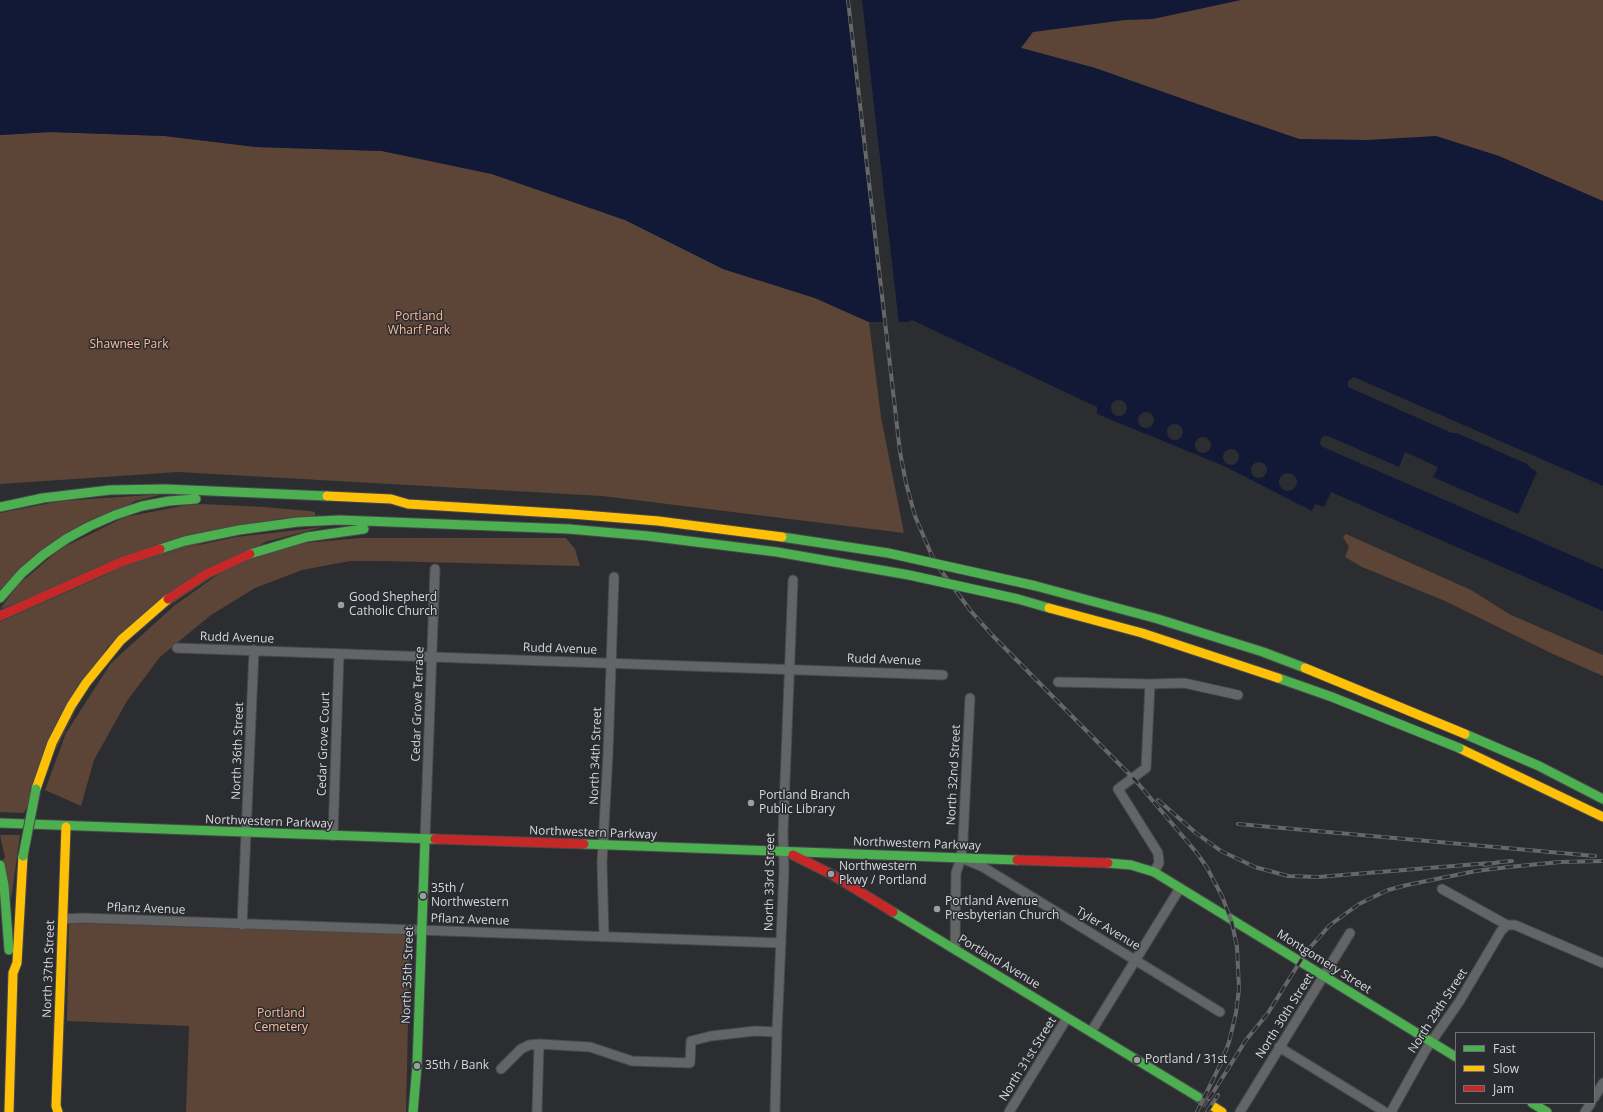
<!DOCTYPE html>
<style>
body{margin:0}
#map{position:relative;width:1603px;height:1112px;overflow:hidden;background:#2c2d30;font-family:"Open Sans",sans-serif}
canvas{display:block}
.legend{position:absolute;left:1455px;top:1032px;width:140px;height:72px;box-sizing:border-box;background:#2a2c32;border:1px solid #6f7176;margin:0;padding:5px 7px;list-style:none;font-size:12px;color:#d7d9dc}
.legend li{display:flex;align-items:center;gap:8px;height:20px}
.legend b{width:20px;border:1px solid #6f7176}
</style>
<div id="map">
<canvas width="1603" height="1112"></canvas>
<ul class="legend">
<li><b style="height:5px;background:#4caf50"></b>Fast</li>
<li><b style="height:5px;background:#ffc107"></b>Slow</li>
<li><b style="height:5px;background:#c62828"></b>Jam</li>
</ul>
</div>
<script>
const context = document.querySelector('canvas').getContext('2d');
context.lineJoin = 'round';
function paint(path, color) {
  context.fillStyle = color;
  context.fill(path, 'evenodd');
}
function toPath(rows) {
  const path = new Path2D();
  for (const r of rows) {
    if (r.length === 3) {
      path.moveTo(r[0] + r[2], r[1]);
      path.arc(r[0], r[1], r[2], 0, 2 * Math.PI);
      continue;
    }
    path.moveTo(r[0], r[1]);
    for (let i = 2; i < r.length; i += 2) path.lineTo(r[i], r[i + 1]);
  }
  return path;
}
function strokePath(path, color, width, dash) {
  context.strokeStyle = color;
  context.lineWidth = width;
  context.lineCap = dash ? 'butt' : 'round';
  context.setLineDash(dash || []);
  context.stroke(path);
}
function drawText(font, color, halo, rows, align = 'center') {
  context.font = font + ' "Open Sans",sans-serif';
  context.lineWidth = 3;
  context.setLineDash([]);
  context.textBaseline = 'middle';
  context.strokeStyle = halo;
  context.fillStyle = color;
  for (const [text, x, y, turn = 0] of rows) {
    context.save();
    context.translate(x, y);
    context.rotate((+turn || 0) * Math.PI / 180);
    context.textAlign = isNaN(turn) ? turn : align;
    if (halo) context.strokeText(text, 0, 0);
    context.fillText(text, 0, 0);
    context.restore();
  }
}
paint(toPath([
 [1077,0,1603,0,1603,228,1299,139,1217,111,1095,68,1021,48,998,25],
 [50,132,165,136,256,147,382,151,492,174,625,220,723,269,815,298,869,322,881,417,904,533,602,496,178,472,0,484,0,135],
 [164,494,135,501,0,589,0,513,61,501],
 [203,504,263,507,310,511,315,512,315,516,276,519,0,609,18,585,60,549,125,517,187,505],
 [323,527,265,542,107,647,24,813,0,812,0,622,110,573,194,546,236,537],
 [1346,534,1471,590,1509,614,1603,655,1603,676,1553,654,1445,601,1362,567,1345,557,1349,547,1343,537],
 [361,538,566,538,575,549,580,566,381,561,350,561,302,570,255,588,211,615,160,657,127,701,94,760,81,806,45,790,66,733,111,663,175,605,227,568,293,544],
 [0,835,20,835,11,900,3,859,5,858],
 [69,923,410,934,406,1112,186,1112,189,1026,67,1021]
]), '#5c4437');
paint(toPath([
 [0,0,1241,0,1153,19,1125,20,1033,32,1021,48,1095,68,1217,111,1299,139,1367,140,1436,136,1499,156,1603,201,1603,486,1569,471,1545,526,1546,544,1603,569,1603,611,1331,492,1324,507,1315,504,1312,511,1224,466,1097,414,1097,407,912,320,907,322,869,322,815,298,723,269,625,220,492,174,382,151,256,147,165,136,50,132,0,135]
]), '#111936');
paint(toPath([
 [846,0,862,0,899,324,883,324],
 [1354,377,1603,486,1603,488,1570,474,1548,525,1554,529,1548,543,1603,567,1603,569,1323,447,1320,444,1321,438,1324,436,1328,436,1399,467,1405,452,1438,467,1433,477,1518,514,1537,472,1532,469,1526,463,1518,460,1457,433,1452,433,1350,388,1348,386,1348,381],
 [1119,408,8],
 [1146,420,8],
 [1175,432,8],
 [1203,445,8],
 [1231,457,8],
 [1259,470,8],
 [1288,482,9]
]), '#2c2d30');
strokePath(toPath([
 [1198,1097,1214,1107]
]), '#46474a', 12, [12, 6]);
const street = toPath([
 [177,648,943,675],
 [1058,682,1150,684,1184,683,1238,695],
 [1150,684,1146,768,1118,789,1158,853,1159,863,1154,872],
 [333,836,339,654],
 [425,839,435,569],
 [966,860,983,867,1220,1012],
 [1442,889,1507,925,1515,925,1603,963],
 [63,919,83,918,781,943],
 [242,925,254,650],
 [604,937,602,862,608,754,614,577],
 [955,949,956,873,961,858,963,840,970,698],
 [1091,1032,1180,888],
 [1279,1047,1385,1112],
 [501,1069,521,1049,529,1045,539,1044],
 [1594,1098,1603,1083],
 [537,1112,539,1044,590,1047,632,1061,690,1063,691,1041,711,1036,755,1031,777,1032],
 [775,1112,777,1032,784,870,783,832,793,580],
 [1009,1112,1067,1018],
 [1240,1112,1350,933],
 [1391,1112,1425,1051,1459,1002,1501,931,1507,925],
 [1585,1112,1591,1103]
]);
const fast = toPath([
 [0,507,43,498,110,490,165,489,327,496],
 [160,549,185,541,239,530,298,522,340,520,569,529],
 [250,554,307,537,364,529],
 [0,598,22,573,43,555,66,539,90,526,115,515,142,506,169,501,196,499],
 [1465,734,1539,766,1603,799],
 [0,823,435,839],
 [584,844,1017,860],
 [1108,863,1131,865,1154,872,1456,1057],
 [0,865,4,885,9,950],
 [893,912,1198,1097],
 [1532,1103,1547,1112],
 [413,1112,417,1066,425,839]
]);
const slow = toPath([
 [327,496,391,499,408,504,571,514],
 [1459,748,1603,817],
 [36,789,52,743,71,706,86,683,121,640,168,599],
 [1214,1107,1222,1112],
 [9,1112,13,973,17,963,23,856],
 [58,1112,56,1106,66,827]
]);
const jam = toPath([
 [168,599,206,574,250,554],
 [0,616,121,562,160,549],
 [435,839,584,844],
 [793,855,831,874,893,912],
 [1017,860,1108,863]
]);
strokePath(street, '#47494b', 11);
strokePath(fast, '#47494b', 11);
strokePath(slow, '#47494b', 11);
strokePath(jam, '#47494b', 11);
strokePath(street, '#636466', 9);
strokePath(fast, '#4caf50', 9);
strokePath(slow, '#ffc107', 9);
strokePath(jam, '#c62828', 9);
const rail = toPath([
 [848,0,900,452,906,483,915,516,932,556,939,568,970,610,992,635,1136,781,1196,852,1206,866,1222,896,1232,923,1237,947,1239,989,1236,1013,1229,1042,1221,1063,1197,1112],
 [1158,800,1196,833,1221,851,1255,867,1288,876,1318,877,1490,863],
 [1238,824,1595,856],
 [1484,865,1500,862,1512,861],
 [1209,1099,1246,1040,1268,1013,1306,952,1330,925,1359,904,1388,890,1407,885,1476,871,1509,867,1560,862,1603,861],
 [1207,1112,1218,1095]
]);
strokePath(rail, '#666769', 4);
strokePath(rail, '#2a2c32', 2.5, [8]);
const fastBridge = toPath([
 [569,529,648,536,777,552,909,575,1018,599,1049,608],
 [782,537,888,553,1036,586,1158,619,1263,652,1305,668],
 [1278,678,1332,697,1459,748],
 [23,856,36,789]
]);
const slowBridge = toPath([
 [571,514,658,521,782,537],
 [1049,608,1142,633,1278,678],
 [1305,668,1465,734]
]);
strokePath(fastBridge, '#47494b', 11, []);
strokePath(slowBridge, '#47494b', 11, []);
strokePath(fastBridge, '#4caf50', 9);
strokePath(slowBridge, '#ffc107', 9);
for (const [x, y, r, color] of [
 [341,605,4,"#9b9da0"],
 [751,803,4,"#9b9da0"],
 [831,874,4,"#9b9da0"],
 [423,896,4,"#9b9da0"],
 [937,909,4,"#9b9da0"],
 [1137,1060,4,"#9b9da0"],
 [417,1066,4,"#9b9da0"]
]) {
  const dot = new Path2D();
  dot.arc(x, y, r, 0, 2 * Math.PI);
  context.fillStyle = color;
  context.fill(dot);
  strokePath(dot, '#2a2c32', 1.5);
}
drawText('12px', '#fcba93', '#2a2c32', [
 ["Portland",419,317],
 ["Wharf Park",419,331],
 ["Shawnee Park",129,345],
 ["Portland",281,1014],
 ["Cemetery",281,1028]
]);
drawText('12px', '#d7d9dc', '#2a2c32', [
 ["Good Shepherd",349,598],
 ["Catholic Church",349,612],
 ["Portland Branch",759,796],
 ["Public Library",759,810],
 ["Northwestern",839,867],
 ["Pkwy / Portland",839,881],
 ["35th /",431,889],
 ["Northwestern",431,903],
 ["Portland Avenue",945,902],
 ["Presbyterian Church",945,916],
 ["Portland / 31st",1145,1060],
 ["35th / Bank",425,1066]
], 'left');
drawText('12px', '#d7d9dc', '#2a2c32', [
 ["Rudd Avenue",237,638,2],
 ["Rudd Avenue",560,649,2],
 ["Rudd Avenue",884,660,2],
 ["Cedar Grove Terrace",418,704,-88],
 ["Cedar Grove Court",324,744,-88],
 ["North 36th Street",238,751,-88],
 ["North 34th Street",596,756,-88],
 ["North 32nd Street",954,775,-87],
 ["Northwestern Parkway",269,822,2],
 ["Northwestern Parkway",593,833,2],
 ["Northwestern Parkway",917,844,2],
 ["North 33rd Street",770,882,-89],
 ["Pflanz Avenue",146,909,2],
 ["Pflanz Avenue",470,920,2],
 ["Tyler Avenue",1108,929,31],
 ["Portland Avenue",999,962,31],
 ["Montgomery Street",1324,962,32],
 ["North 37th Street",49,969,-88],
 ["North 35th Street",408,975,-88],
 ["North 29th Street",1438,1011,-57],
 ["North 30th Street",1285,1016,-58],
 ["North 31st Street",1028,1059,-58]
]);
</script>
